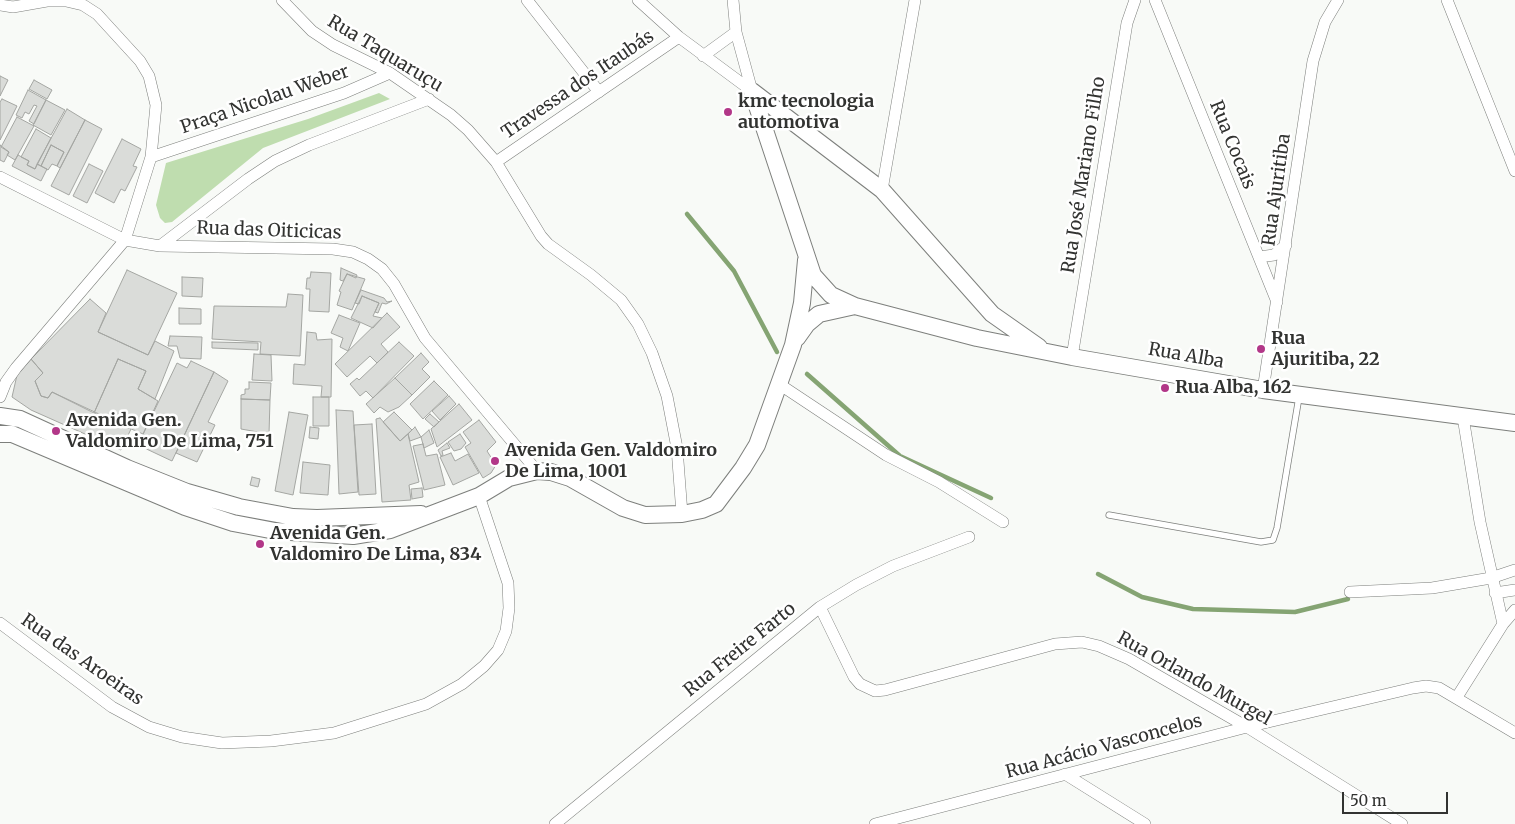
<!DOCTYPE html>
<meta charset="utf-8">
<style>
body{margin:0}
#map{position:relative;width:1515px;height:824px;overflow:hidden;background:#f8faf7;font-family:Merriweather,serif}
canvas{display:block}
.scale{position:absolute;left:1342px;top:792px;width:106px;height:22px;box-sizing:border-box;border:2px solid #323331;border-top:0;padding-left:6px;font-size:15px;line-height:18px;white-space:nowrap;color:#323331;-webkit-text-stroke:4px #fff;paint-order:stroke}
</style>
<div id="map">
<canvas width="1515" height="824"></canvas>
<div class="scale">50 m</div>
</div>
<script>
const context = document.querySelector('canvas').getContext('2d');
context.lineJoin = 'round';
function paint(path, color) {
  context.fillStyle = color;
  context.fill(path, 'evenodd');
}
function toPath(rows) {
  const path = new Path2D();
  for (const r of rows) {
    path.moveTo(r[0], r[1]);
    for (let i = 2; i < r.length; i += 2) path.lineTo(r[i], r[i + 1]);
  }
  return path;
}
function strokePath(path, color, width, dash) {
  context.strokeStyle = color;
  context.lineWidth = width;
  context.lineCap = dash ? 'butt' : 'round';
  context.setLineDash(dash || []);
  context.stroke(path);
}
function drawText(font, color, halo, rows, align = 'center') {
  context.font = font + ' Merriweather,serif';
  context.lineWidth = 5;
  context.setLineDash([]);
  context.textBaseline = 'middle';
  context.strokeStyle = halo;
  context.fillStyle = color;
  for (const [text, x, y, turn = 0] of rows) {
    context.save();
    context.translate(x, y);
    context.rotate((+turn || 0) * Math.PI / 180);
    context.textAlign = isNaN(turn) ? turn : align;
    if (halo) context.strokeText(text, 0, 0);
    context.fillText(text, 0, 0);
    context.restore();
  }
}
paint(toPath([
 [379,93,390,99,263,148,172,222,165,223,160,218,156,205,166,163,308,119]
]), '#bfddaf');
strokePath(toPath([
 [687,214,734,271,777,352],
 [807,374,900,456,991,498],
 [1098,574,1142,597,1193,609,1295,612,1348,599]
]), '#85a473', 4.5);
const building = toPath([
 [0,76,8,80,0,96,0,76],
 [34,80,52,90,47,99,29,89,34,80],
 [28,90,46,100,34,124,29,121,37,106,34,105,29,114,25,112,22,118,16,115,28,90],
 [2,99,17,106,0,140,0,102,2,99],
 [46,100,65,110,51,135,33,125,46,100],
 [67,109,85,120,60,168,57,166,64,152,51,145,41,166,37,164,67,109],
 [17,117,34,126,15,160,7,155,9,152,1,147,17,117],
 [85,120,102,129,69,195,51,186,85,120],
 [36,129,51,138,35,169,27,165,29,161,21,157,36,129],
 [122,139,141,149,133,166,137,167,125,191,121,189,114,203,95,193,122,139],
 [0,145,9,152,4,162,0,160,0,145],
 [51,145,64,152,57,166,52,164,48,170,41,166,51,145],
 [18,155,29,161,27,165,35,169,37,164,47,169,41,181,12,166,18,155],
 [89,164,103,171,87,203,73,196,89,164],
 [341,268,357,275,356,278,347,274,343,281,340,280,341,268],
 [127,270,177,293,148,355,98,332,127,270],
 [311,272,331,273,329,312,309,311,310,289,306,289,307,278,310,278,311,272],
 [347,274,365,279,352,310,337,305,341,292,339,291,347,274],
 [182,277,203,278,202,297,182,296,182,277],
 [361,290,384,298,387,302,392,301,386,304,382,303,378,313,375,312,379,303,362,296,359,304,355,303,361,290],
 [288,294,303,295,300,356,260,354,261,342,212,339,214,306,286,307,288,294],
 [362,296,379,303,373,316,382,318,373,328,351,318,362,296],
 [90,299,106,313,98,332,148,355,155,341,174,351,155,399,138,389,146,371,118,359,94,413,52,392,48,398,41,396,35,381,43,373,31,359,90,299],
 [179,308,201,309,201,324,179,324,179,308],
 [387,313,400,327,381,344,388,352,377,363,370,356,347,377,335,364,387,313],
 [339,315,360,323,348,351,340,347,343,338,331,333,339,315],
 [307,332,316,333,317,340,332,339,331,397,321,397,322,386,293,384,294,364,305,365,307,332],
 [170,336,202,337,201,359,180,358,177,346,168,346,170,336],
 [212,342,258,343,258,350,212,348,212,342],
 [399,342,414,356,373,398,366,391,360,396,350,384,357,378,359,380,399,342],
 [421,353,429,362,422,369,430,377,412,395,395,378,421,353],
 [254,354,271,355,272,381,252,380,254,354],
 [31,359,43,373,35,381,41,396,48,398,52,392,131,429,121,450,31,410,12,397,17,375,31,359],
 [118,359,146,371,138,389,158,401,143,434,94,413,118,359],
 [191,361,214,372,172,461,138,445,177,363,187,368,191,361],
 [214,372,228,381,208,422,215,425,197,462,176,453,214,372],
 [395,378,412,395,399,407,388,412,380,407,374,413,366,404,395,378],
 [434,381,448,395,423,419,410,404,434,381],
 [249,382,271,383,270,400,241,399,241,395,245,394,245,389,249,389,249,382],
 [449,396,456,404,440,420,432,411,449,396],
 [313,397,329,397,329,426,313,426,313,397],
 [241,399,270,400,269,434,241,429,241,399],
 [459,404,472,420,437,447,431,429,459,404],
 [336,410,353,411,358,492,339,494,336,410],
 [289,412,308,415,293,495,275,491,289,412],
 [394,412,412,430,400,441,383,422,394,412],
 [430,414,439,422,434,427,425,419,430,414],
 [380,418,400,441,408,434,419,482,409,485,411,500,382,502,376,419,380,418],
 [479,420,496,442,487,451,496,465,491,473,483,478,465,447,471,443,463,432,479,420],
 [372,424,376,494,359,495,354,425,372,424],
 [310,427,319,428,318,439,309,438,310,427],
 [415,427,421,437,410,441,408,434,415,427],
 [429,430,434,443,424,448,421,437,429,430],
 [460,434,466,443,461,449,454,451,448,442,460,434],
 [447,443,450,448,442,451,443,455,441,456,438,450,447,443],
 [423,444,426,456,437,454,445,485,424,490,413,446,423,444],
 [451,453,455,461,468,454,479,473,453,485,440,457,451,453],
 [303,462,330,465,328,495,300,493,303,462],
 [252,477,260,479,258,487,250,485,252,477],
 [422,488,423,497,412,499,411,489,422,488]
]);
paint(building, '#dadcd9');
strokePath(building, '#a4a6a2', 1);
const lane = toPath([
 [1109,515,1261,542,1273,540,1277,528,1299,397]
]);
const street = toPath([
 [282,0,312,31,333,45,390,73,451,115,468,130,496,162,541,236,548,244,591,275,621,300,638,324,652,353,667,396,677,448,682,514],
 [527,0,599,92],
 [638,0,679,37,752,91],
 [733,0,736,32,752,91],
 [1155,0,1277,302],
 [1447,0,1515,171],
 [0,5,13,7,47,1,66,1,83,5,97,14,140,61,149,76,156,105,151,157,125,240,16,368,6,382,0,397],
 [703,56,736,32],
 [151,157,344,93,390,73],
 [496,162,679,37],
 [0,177,125,240,160,246,333,249,353,252,368,259,382,269,394,284,425,338,537,471],
 [882,190,915,0],
 [160,246,248,179,275,161,309,145,429,99],
 [1259,257,1274,255,1286,245],
 [1072,357,1127,23,1135,0],
 [779,384,886,455,939,482,1003,522],
 [1263,390,1313,61,1325,22,1338,0],
 [1350,592,1432,588,1491,578,1515,570],
 [1495,593,1515,590],
 [820,607,854,677,860,684,875,691,885,690,1055,644,1082,642,1099,646,1129,659,1247,727,1402,824],
 [0,623,112,707,149,727,182,737,222,743,271,741,334,733,426,704,462,684,484,666,498,650,506,631,509,608,508,583,479,496],
 [1503,624,1515,610],
 [1457,697,1503,624,1480,522,1463,417],
 [1065,774,1145,824],
 [555,824,820,607,856,585,893,566,969,537],
 [875,824,1247,727,1413,688,1426,686,1439,688,1515,733]
]);
const secondary = toPath([
 [752,91,813,275,831,295,855,306,977,338,1072,357,1263,390,1515,423],
 [752,91,882,190,992,314,1039,347],
 [797,338,807,324,819,314,855,306],
 [0,416,20,419,127,468,187,492,239,507,293,517,317,518,421,514],
 [0,434,12,434,185,507,233,523,275,531,353,536,390,530,479,496,509,478,537,471,551,472,570,478,623,508,645,515,682,514,702,510,716,504,743,468,757,445,793,345,802,303,806,260]
]);
strokePath(lane, '#7d7f7c', 7);
strokePath(street, '#7d7f7c', 12);
strokePath(secondary, '#7d7f7c', 18);
strokePath(lane, '#fff', 5.5);
strokePath(street, '#fff', 11);
strokePath(secondary, '#fff', 16);
for (const [x, y, r, color] of [
 [728,112,5,"#b23788"],
 [1261,349,5,"#b23788"],
 [1165,388,5,"#b23788"],
 [56,431,5,"#b23788"],
 [495,461,5,"#b23788"],
 [260,544,5,"#b23788"]
]) {
  const dot = new Path2D();
  dot.arc(x, y, r, 0, 2 * Math.PI);
  context.fillStyle = color;
  context.fill(dot);
  strokePath(dot, '#fff', 2);
}
drawText('18px', '#323331', '#fff', [
 ["Rua Taquaruçu",385,54,31],
 ["Travessa dos Itaubás",578,85,-34],
 ["Praça Nicolau Weber",265,100,-19],
 ["Rua Cocais",1232,145,68],
 ["Rua José Mariano Filho",1084,175,-81],
 ["Rua Ajuritiba",1277,190,-82],
 ["Rua das Oiticicas",269,231,2],
 ["Rua Alba",1186,356,10],
 ["Rua Freire Farto",740,650,-39],
 ["Rua das Aroeiras",82,660,35],
 ["Rua Orlando Murgel",1194,679,29],
 ["Rua Acácio Vasconcelos",1104,747,-15]
]);
drawText('bold 18px', '#323331', '#fff', [
 ["kmc tecnologia",738,102],
 ["automotiva",738,123],
 ["Rua",1271,339],
 ["Ajuritiba, 22",1271,360],
 ["Rua Alba, 162",1175,388],
 ["Avenida Gen.",66,421],
 ["Valdomiro De Lima, 751",66,442],
 ["Avenida Gen. Valdomiro",505,451],
 ["De Lima, 1001",505,472],
 ["Avenida Gen.",270,534],
 ["Valdomiro De Lima, 834",270,555]
], 'left');
</script>
